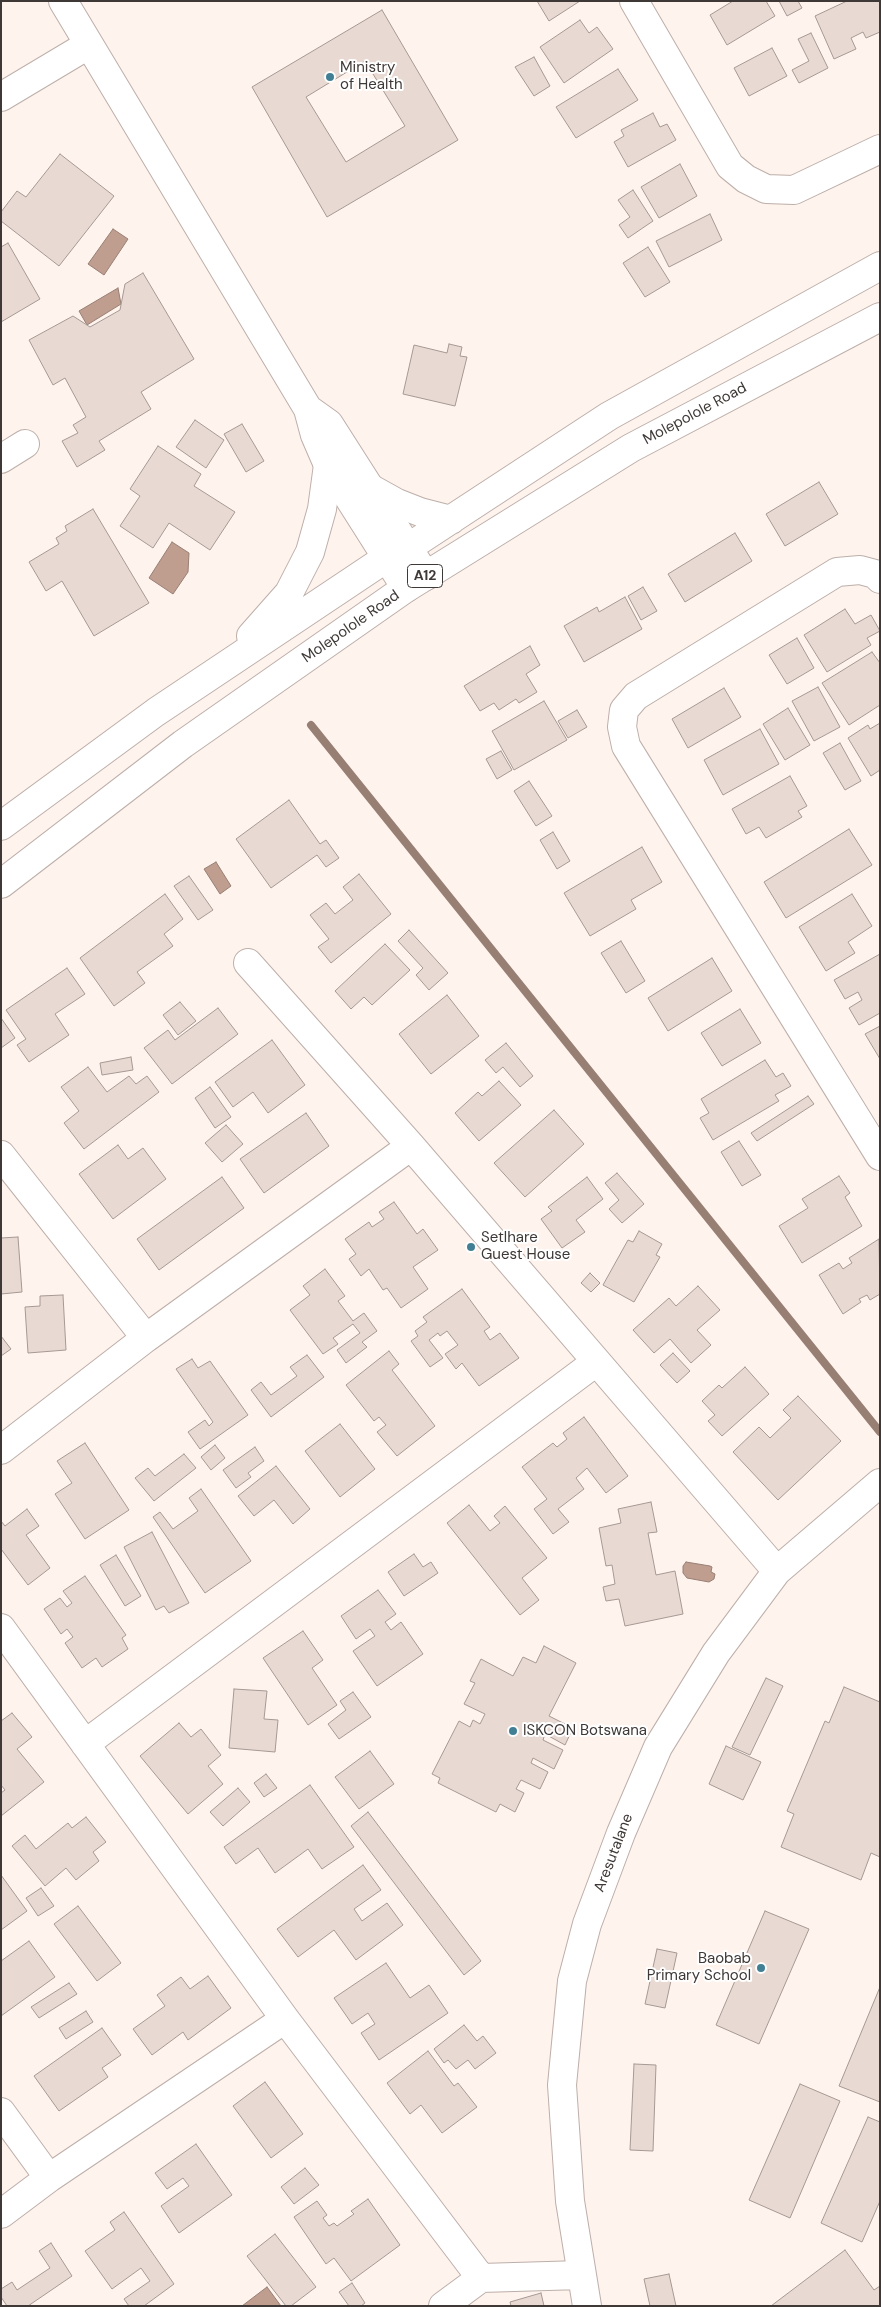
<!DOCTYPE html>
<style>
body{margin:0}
#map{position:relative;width:881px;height:2307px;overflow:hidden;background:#fff3ee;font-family:"DM Sans",sans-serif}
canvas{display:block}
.frame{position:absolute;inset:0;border:2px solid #3e3836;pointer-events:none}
</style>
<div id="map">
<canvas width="881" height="2307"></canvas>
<div class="frame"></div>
</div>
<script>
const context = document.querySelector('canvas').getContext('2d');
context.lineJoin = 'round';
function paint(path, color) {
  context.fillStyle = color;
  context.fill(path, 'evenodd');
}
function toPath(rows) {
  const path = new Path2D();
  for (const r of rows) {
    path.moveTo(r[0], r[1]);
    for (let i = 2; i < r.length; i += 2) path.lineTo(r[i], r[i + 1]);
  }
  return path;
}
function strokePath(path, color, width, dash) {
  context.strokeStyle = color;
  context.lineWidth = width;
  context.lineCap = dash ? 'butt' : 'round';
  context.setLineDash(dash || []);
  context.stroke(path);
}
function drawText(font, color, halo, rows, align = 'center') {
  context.font = font + ' "DM Sans",sans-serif';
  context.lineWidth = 4;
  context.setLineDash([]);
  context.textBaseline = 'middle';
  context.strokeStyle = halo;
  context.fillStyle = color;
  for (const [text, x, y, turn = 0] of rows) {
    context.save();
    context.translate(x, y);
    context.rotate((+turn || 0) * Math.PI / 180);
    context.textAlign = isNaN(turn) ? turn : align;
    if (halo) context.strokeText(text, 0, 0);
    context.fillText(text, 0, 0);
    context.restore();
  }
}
const water = toPath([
 [113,229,128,239,104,275,88,264,113,229],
 [118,288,121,304,87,325,79,311,118,288],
 [172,542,189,553,188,572,173,594,149,578,172,542],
 [216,862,231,886,220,894,204,869,216,862],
 [686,1562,710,1566,712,1567,711,1572,715,1574,714,1579,709,1582,687,1578,683,1573,683,1566,686,1562],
 [267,2287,281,2306,242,2306,267,2287]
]);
paint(water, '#bf9d8f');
strokePath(water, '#987f74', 1);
strokePath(toPath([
 [311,725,880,1432]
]), '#987f74', 8);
const building = toPath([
 [537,1,580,1,549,21,537,1],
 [733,1,766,1,775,16,727,45,710,15,733,1],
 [779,1,798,1,802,8,787,16,779,1],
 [847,1,880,1,880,32,866,38,863,32,851,38,856,49,834,59,815,16,847,1],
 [382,10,458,140,327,217,252,87,382,10],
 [365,61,405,126,346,162,306,97,365,61],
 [580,20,589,33,597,27,613,49,564,83,540,47,580,20],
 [811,33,828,68,799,83,792,70,809,61,798,39,811,33],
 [772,48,787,76,749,96,734,68,772,48],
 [534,57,550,86,534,96,515,67,534,57],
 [618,69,638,100,576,138,556,107,618,69],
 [653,113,660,127,667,124,676,140,628,167,614,142,624,136,621,130,653,113],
 [60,154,114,196,59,266,1,221,1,212,17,191,26,197,60,154],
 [680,164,697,196,659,218,641,187,680,164],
 [633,190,653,221,628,238,619,225,630,217,618,200,633,190],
 [710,214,722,240,669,267,656,241,710,214],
 [8,243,40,299,1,322,1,247,8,243],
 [648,247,670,282,645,297,623,263,648,247],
 [143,273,194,359,141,392,151,409,99,441,105,450,77,467,62,441,78,433,73,425,86,417,65,378,53,385,29,340,73,316,90,327,120,310,125,284,143,273],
 [449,344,462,347,460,356,467,357,455,406,403,394,414,345,447,353,449,344],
 [195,420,224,440,206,468,176,447,195,420],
 [242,424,264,461,246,472,224,434,242,424],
 [158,446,201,474,194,486,235,512,210,550,169,523,153,548,120,526,140,496,130,489,158,446],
 [819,482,838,514,785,546,766,514,819,482],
 [93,509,149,603,94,636,62,581,46,591,29,562,59,544,56,538,67,531,65,526,93,509],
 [735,533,752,561,685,602,668,574,735,533],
 [643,587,657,611,641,620,628,596,643,587],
 [625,597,642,629,584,662,564,626,597,607,599,612,625,597],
 [845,609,855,624,871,615,880,631,867,638,871,645,827,672,804,635,845,609],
 [797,638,814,668,787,684,769,655,797,638],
 [530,646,540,665,526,674,537,692,519,703,516,699,499,710,494,703,480,711,464,686,530,646],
 [872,652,880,663,880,705,849,725,822,683,872,652],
 [818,687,840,727,814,741,792,701,818,687],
 [724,688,741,717,688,748,672,719,724,688],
 [544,701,567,740,514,770,492,731,544,701],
 [788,708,810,745,785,760,763,724,788,708],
 [577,710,587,727,568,738,558,721,577,710],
 [880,723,880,770,871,776,848,738,868,725,870,729,880,723],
 [760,729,779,764,723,795,704,760,760,729],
 [840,743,861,781,845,790,823,753,840,743],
 [501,751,512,770,497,779,486,759,501,751],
 [790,776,807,806,798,811,802,817,766,838,759,827,746,834,732,809,790,776],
 [529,781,552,816,536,826,514,791,529,781],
 [289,800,320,844,326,840,339,858,326,867,317,855,271,888,236,839,289,800],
 [849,829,872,865,786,918,764,882,849,829],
 [553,832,570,861,557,869,540,840,553,832],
 [642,847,662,882,631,900,636,909,590,936,564,893,642,847],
 [359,874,391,914,331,963,318,947,329,939,310,915,326,903,335,914,353,900,343,887,359,874],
 [189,876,213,910,198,920,174,886,189,876],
 [165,894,183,919,164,934,173,946,137,972,145,983,114,1006,80,958,165,894],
 [852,894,872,926,848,942,855,953,826,971,799,927,852,894],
 [409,930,448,973,429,990,416,975,423,968,398,941,409,930],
 [621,941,645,981,626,993,601,953,621,941],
 [385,944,410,970,372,1005,364,997,351,1009,335,991,385,944],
 [880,954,880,1013,859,1025,849,1008,862,1000,858,992,845,999,834,980,880,954],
 [712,958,732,991,668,1031,648,998,712,958],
 [67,968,85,994,55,1014,69,1035,29,1062,17,1045,26,1039,6,1010,67,968],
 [447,995,479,1036,431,1074,399,1034,447,995],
 [180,1002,196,1021,178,1035,163,1015,180,1002],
 [218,1008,238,1034,172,1084,144,1048,168,1030,175,1040,218,1008],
 [740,1009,761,1043,722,1066,701,1033,740,1009],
 [1,1018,15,1038,1,1048,1,1018],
 [880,1026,880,1059,865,1034,880,1026],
 [272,1040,305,1085,268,1113,253,1092,233,1107,215,1082,272,1040],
 [506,1043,533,1076,520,1087,503,1067,496,1073,485,1060,506,1043],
 [131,1057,133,1070,102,1075,100,1063,131,1057],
 [765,1060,776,1077,783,1073,791,1086,775,1095,779,1101,713,1140,700,1118,709,1113,701,1099,765,1060],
 [88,1067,107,1092,129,1076,136,1084,147,1076,159,1092,84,1149,64,1123,79,1111,61,1087,88,1067],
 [499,1081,521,1105,479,1141,455,1113,478,1092,482,1096,499,1081],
 [210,1087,231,1117,215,1128,195,1098,210,1087],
 [808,1096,814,1104,757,1141,751,1133,808,1096],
 [554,1110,584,1144,525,1197,494,1163,554,1110],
 [306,1113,329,1146,264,1193,240,1159,306,1113],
 [226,1125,243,1144,222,1162,205,1143,226,1125],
 [739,1141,761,1175,742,1186,721,1152,739,1141],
 [118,1145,128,1159,143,1148,166,1179,113,1219,79,1174,118,1145],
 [617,1173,644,1204,622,1223,609,1209,619,1200,605,1183,617,1173],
 [839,1176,850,1193,845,1197,862,1226,802,1263,779,1226,808,1208,802,1199,839,1176],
 [222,1177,244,1208,159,1270,137,1239,222,1177],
 [587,1177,603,1199,576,1220,585,1232,562,1248,541,1219,552,1211,548,1207,587,1177],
 [394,1202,417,1234,423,1229,438,1250,413,1267,428,1289,401,1308,387,1288,383,1290,369,1269,361,1276,349,1259,356,1254,345,1239,369,1222,372,1227,384,1219,379,1212,394,1202],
 [639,1231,662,1244,656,1255,660,1257,634,1302,603,1285,628,1240,633,1242,639,1231],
 [18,1237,22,1292,1,1294,1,1238,18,1237],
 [879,1239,880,1294,870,1300,867,1295,859,1299,861,1302,843,1314,819,1275,839,1263,843,1269,852,1263,849,1258,879,1239],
 [325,1269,345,1296,338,1301,353,1321,364,1313,377,1331,362,1342,367,1347,346,1363,337,1350,360,1333,353,1324,333,1338,338,1344,323,1354,290,1310,310,1295,303,1286,325,1269],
 [590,1273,600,1283,591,1292,581,1283,590,1273],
 [698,1286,720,1310,697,1330,711,1345,691,1363,670,1339,654,1353,633,1330,669,1298,676,1306,698,1286],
 [462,1289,490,1327,484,1331,490,1340,500,1333,519,1358,479,1386,462,1363,456,1369,445,1354,458,1345,447,1331,440,1336,438,1333,429,1340,443,1358,430,1367,411,1341,418,1336,415,1331,427,1322,423,1317,462,1289],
 [63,1295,66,1350,28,1353,25,1307,40,1306,40,1296,63,1295],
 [1,1336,11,1349,1,1356,1,1336],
 [389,1351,399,1364,392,1370,435,1426,397,1456,377,1432,386,1425,379,1417,374,1421,346,1385,389,1351],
 [673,1353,690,1371,677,1383,660,1365,673,1353],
 [307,1355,324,1377,271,1417,251,1390,261,1382,271,1395,297,1376,290,1367,307,1355],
 [192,1359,198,1368,210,1361,248,1415,200,1449,188,1432,205,1420,209,1426,213,1422,176,1369,192,1359],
 [745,1367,769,1394,722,1436,708,1421,715,1415,702,1401,719,1385,722,1388,745,1367],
 [798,1396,841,1441,778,1500,733,1452,759,1427,770,1438,791,1418,783,1410,798,1396],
 [584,1417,628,1476,606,1493,587,1468,576,1478,584,1489,558,1509,569,1522,553,1534,534,1509,547,1499,522,1467,553,1443,557,1447,567,1439,563,1433,584,1417],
 [340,1424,375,1469,340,1497,305,1451,340,1424],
 [85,1443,129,1510,85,1539,55,1494,72,1483,57,1461,85,1443],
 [215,1445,225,1458,211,1470,201,1457,215,1445],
 [255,1447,264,1461,248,1473,251,1477,236,1488,223,1470,255,1447],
 [184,1454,196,1468,154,1501,135,1478,148,1468,155,1476,184,1454],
 [276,1466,310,1509,293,1524,274,1500,254,1516,238,1496,276,1466],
 [201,1489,251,1561,205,1593,153,1517,160,1512,173,1529,198,1511,189,1498,201,1489],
 [651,1502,657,1532,648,1533,656,1575,675,1571,683,1614,625,1626,619,1599,606,1601,603,1587,615,1584,612,1565,606,1566,599,1528,621,1523,618,1509,651,1502],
 [469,1505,490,1531,500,1523,494,1516,505,1506,547,1558,522,1578,539,1600,520,1615,447,1523,469,1505],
 [27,1509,39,1526,26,1535,50,1568,28,1585,1,1549,1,1521,5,1526,27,1509],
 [152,1532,189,1603,169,1613,164,1606,156,1610,124,1547,152,1532],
 [414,1554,423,1567,431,1562,438,1573,404,1596,388,1572,414,1554],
 [116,1555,141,1596,125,1606,100,1565,116,1555],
 [85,1576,126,1635,122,1638,128,1649,102,1667,96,1658,82,1668,65,1643,73,1637,67,1629,61,1634,44,1609,60,1598,67,1607,72,1603,63,1591,85,1576],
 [378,1590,396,1614,385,1622,391,1630,401,1622,423,1654,377,1686,353,1651,375,1636,370,1629,356,1639,341,1616,378,1590],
 [303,1631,323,1660,312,1668,337,1705,308,1725,263,1658,303,1631],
 [544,1646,576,1663,549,1716,573,1728,565,1745,545,1734,543,1740,563,1750,554,1769,533,1758,531,1763,548,1772,540,1789,521,1780,516,1789,524,1793,515,1812,500,1804,496,1812,438,1783,440,1778,432,1774,459,1721,470,1727,473,1720,480,1724,485,1714,464,1704,475,1683,470,1681,481,1659,513,1676,523,1657,536,1663,544,1646],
 [766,1678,783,1686,750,1755,732,1747,766,1678],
 [844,1687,880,1702,880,1857,871,1853,861,1880,781,1847,794,1814,787,1811,825,1721,829,1723,844,1687],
 [234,1689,267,1691,264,1719,278,1720,275,1752,229,1748,234,1689],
 [353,1692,371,1717,339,1739,328,1724,346,1710,340,1701,353,1692],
 [12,1713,32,1737,17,1749,44,1782,1,1816,1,1793,5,1790,1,1785,1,1721,12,1713],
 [179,1723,191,1737,201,1729,221,1755,208,1766,223,1784,188,1814,140,1756,179,1723],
 [726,1746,761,1762,743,1800,709,1784,726,1746],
 [370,1751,394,1784,359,1809,335,1777,370,1751],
 [266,1774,277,1788,264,1797,254,1783,266,1774],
 [310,1785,354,1847,322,1869,308,1849,275,1873,258,1848,236,1864,224,1847,310,1785],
 [238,1788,250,1802,223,1826,210,1812,238,1788],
 [368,1812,481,1961,464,1975,351,1826,368,1812],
 [86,1817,106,1842,93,1852,99,1861,76,1880,66,1868,45,1886,12,1846,25,1835,36,1849,68,1823,72,1828,86,1817],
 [363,1865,381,1890,354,1909,362,1921,387,1903,403,1925,356,1960,334,1930,298,1957,277,1929,363,1865],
 [1,1875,27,1911,1,1930,1,1875],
 [41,1888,54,1906,38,1916,26,1898,41,1888],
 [78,1906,121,1963,97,1981,54,1924,78,1906],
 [765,1911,809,1929,759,2044,716,2025,765,1911],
 [29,1941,55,1977,1,2016,1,1961,29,1941],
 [657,1949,677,1953,665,2008,645,2004,657,1949],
 [386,1963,410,1998,429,1985,448,2013,379,2060,361,2033,375,2024,368,2013,352,2024,334,1998,386,1963],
 [208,1976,231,2008,188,2040,183,2032,152,2055,133,2029,165,2006,157,1995,181,1977,190,1989,208,1976],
 [69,1983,77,1994,39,2018,31,2007,69,1983],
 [880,1987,880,2102,839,2086,880,1987],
 [86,2011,93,2022,66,2039,59,2028,86,2011],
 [464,2025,477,2041,483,2036,496,2053,475,2069,468,2060,456,2069,448,2060,444,2063,434,2049,464,2025],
 [102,2028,121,2055,102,2068,108,2077,59,2111,34,2076,102,2028],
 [428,2051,454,2086,458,2083,477,2107,442,2133,421,2105,410,2114,387,2083,428,2051],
 [634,2064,656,2065,653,2151,630,2150,634,2064],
 [265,2082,303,2134,271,2158,233,2106,265,2082],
 [800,2084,840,2101,790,2218,749,2200,800,2084],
 [868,2117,880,2122,880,2201,862,2242,821,2223,868,2117],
 [196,2144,232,2195,179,2233,161,2206,189,2186,183,2178,167,2189,155,2173,196,2144],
 [305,2168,319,2185,294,2204,281,2187,305,2168],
 [368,2199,400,2245,351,2281,334,2258,326,2264,294,2217,317,2201,327,2215,323,2218,329,2226,334,2223,337,2226,354,2214,351,2211,368,2199],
 [124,2212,174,2284,144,2306,129,2306,124,2299,150,2281,141,2268,112,2289,85,2251,115,2230,110,2222,124,2212],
 [275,2234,316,2287,291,2306,286,2306,247,2256,275,2234],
 [51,2243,72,2276,28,2306,7,2306,1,2297,1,2289,12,2282,17,2290,50,2268,39,2251,51,2243],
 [845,2250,874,2290,880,2286,880,2306,771,2306,845,2250],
 [669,2274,676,2306,650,2306,644,2279,669,2274],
 [352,2283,365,2303,361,2306,349,2306,339,2292,352,2283],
 [541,2293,544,2306,511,2306,510,2302,541,2293]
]);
paint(building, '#e8d9d3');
strokePath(building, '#a69893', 1);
const minor = toPath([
 [634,1,730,166,746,179,766,189,794,190,880,149],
 [1,97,88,45],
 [1,459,25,444],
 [880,579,875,574,860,570,837,572,636,696,624,710,622,727,626,746,880,1156],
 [248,963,411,1146,777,1571],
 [1,1155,146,1338],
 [1,1450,146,1338,411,1146],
 [1,1628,285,2019,481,2278],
 [85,1744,596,1362],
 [1,2112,49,2178],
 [1,2214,49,2178,285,2019],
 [443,2306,481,2278,581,2275],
 [587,2306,570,2201,562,2085,572,1981,587,1924,621,1833,658,1747,716,1653,777,1571,880,1483]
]);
const tertiary = toPath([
 [63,1,308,409,315,435,328,465,406,588],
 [308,409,329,424,426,576]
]);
const primary = toPath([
 [370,488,397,503,420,512,451,520],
 [251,636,289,593,310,552,322,509,328,465],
 [1,826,156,712,388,557,409,547,609,416,880,266],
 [1,884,183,744,406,588,631,448,880,317]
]);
strokePath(minor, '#bdafa9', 30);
strokePath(tertiary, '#bdafa9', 30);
strokePath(primary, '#bdafa9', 30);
strokePath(minor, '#fff', 28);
strokePath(tertiary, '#fff', 28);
strokePath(primary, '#fff', 28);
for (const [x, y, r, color] of [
 [330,77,5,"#417f95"],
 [471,1247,5,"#417f95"],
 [513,1731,5,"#417f95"],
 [761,1968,5,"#417f95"]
]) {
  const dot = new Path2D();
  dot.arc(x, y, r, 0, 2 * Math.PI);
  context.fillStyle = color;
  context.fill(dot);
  strokePath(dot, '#fff', 2);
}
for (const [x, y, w] of [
 [425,576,35]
]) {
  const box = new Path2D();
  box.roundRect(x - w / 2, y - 11.5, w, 23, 4);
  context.fillStyle = '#fff';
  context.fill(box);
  strokePath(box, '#3e3836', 1);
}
drawText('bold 14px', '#3e3836', null, [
 ["A12",425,576]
]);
drawText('15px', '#3e3836', '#fff', [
 ["Ministry",340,68],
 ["of Health",340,85],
 ["Setlhare",481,1238],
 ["Guest House",481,1255],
 ["ISKCON Botswana",523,1731],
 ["Baobab",751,1959,"right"],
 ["Primary School",751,1976,"right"]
], 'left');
drawText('15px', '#3e3836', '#fff', [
 ["Molepolole Road",695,414,-28],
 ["Molepolole Road",351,627,-35],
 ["Aresutalane",614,1853,-69]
]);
</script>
